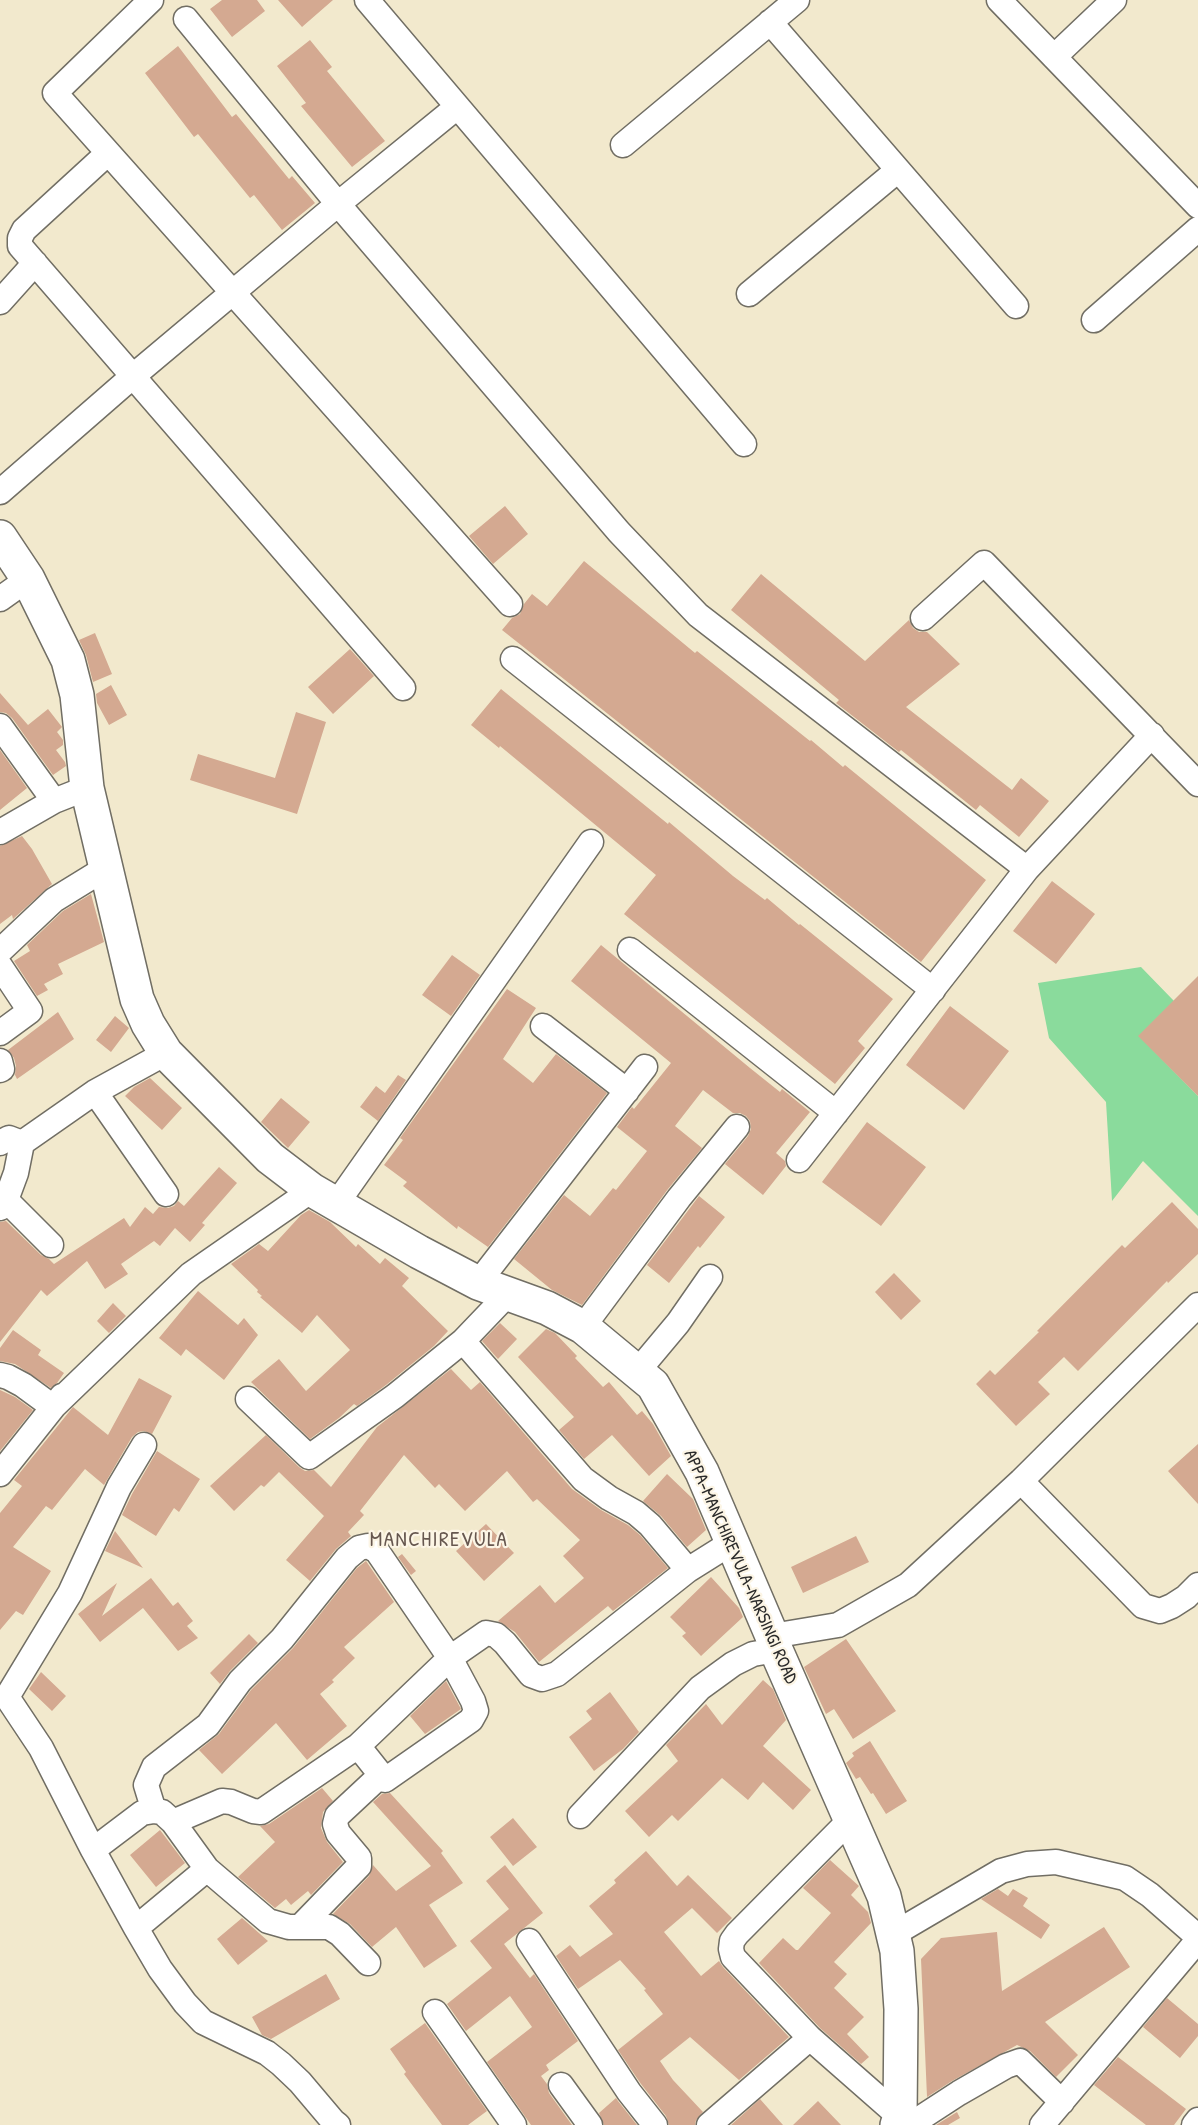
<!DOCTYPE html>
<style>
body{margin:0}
canvas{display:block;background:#f2e9cd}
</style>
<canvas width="1198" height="2125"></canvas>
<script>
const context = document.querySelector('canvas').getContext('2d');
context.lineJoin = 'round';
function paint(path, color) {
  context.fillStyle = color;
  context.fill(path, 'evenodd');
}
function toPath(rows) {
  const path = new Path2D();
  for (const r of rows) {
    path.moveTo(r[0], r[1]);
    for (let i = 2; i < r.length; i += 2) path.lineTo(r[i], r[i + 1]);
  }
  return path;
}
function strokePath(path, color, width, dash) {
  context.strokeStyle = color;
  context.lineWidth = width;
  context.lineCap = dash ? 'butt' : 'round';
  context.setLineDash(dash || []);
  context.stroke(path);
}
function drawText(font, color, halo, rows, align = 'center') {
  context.font = font + ' "Patrick Hand",sans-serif';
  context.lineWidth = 4.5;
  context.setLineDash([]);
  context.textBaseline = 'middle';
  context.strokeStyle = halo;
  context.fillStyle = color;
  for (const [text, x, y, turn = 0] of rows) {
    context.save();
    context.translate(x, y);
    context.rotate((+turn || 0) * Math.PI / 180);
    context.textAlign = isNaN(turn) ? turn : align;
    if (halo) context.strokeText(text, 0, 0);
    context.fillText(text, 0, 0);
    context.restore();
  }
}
paint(toPath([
 [1141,967,1174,1001,1139,1036,1198,1096,1198,1216,1143,1161,1112,1201,1106,1102,1049,1038,1038,983]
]), '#8adb9c');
paint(toPath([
 [222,0,257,0,265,11,232,37,210,9],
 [278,0,333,0,302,27],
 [310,40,332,67,327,71,385,141,352,167,301,106,306,103,277,66],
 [178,46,232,117,236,114,289,179,292,176,315,203,282,230,254,195,250,198,198,134,194,137,145,73],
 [505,506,528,534,493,564,469,536],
 [584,561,695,653,697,651,810,741,811,740,843,767,845,765,986,880,921,962,502,630,512,618,520,614,524,604,532,594,547,606],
 [761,574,865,661,909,620,913,628,919,632,927,632,960,664,906,707,1012,790,1021,778,1049,801,1019,837,980,805,976,810,901,750,899,752,836,703,839,700,731,610],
 [95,633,112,674,93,682,86,655,79,640],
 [350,649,374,676,333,714,308,687],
 [111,685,127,715,109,725,97,703,96,694],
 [501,689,668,824,669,822,733,876,765,900,767,898,799,925,800,924,893,999,858,1041,865,1048,835,1084,624,914,656,875,500,746,499,748,471,725],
 [0,693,28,725,48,709,62,727,57,732,63,740,63,745,56,750,65,762,66,766,53,775,12,718,6,713,0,712],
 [296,712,326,722,297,814,190,780,198,754,275,778],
 [0,750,27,788,0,810],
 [22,836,32,849,52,884,13,919,12,915,0,924,0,846],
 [1052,881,1095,914,1056,964,1013,931],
 [91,894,104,942,58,964,63,974,44,984,48,990,37,996,14,961,30,951,27,945,63,911],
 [601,945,750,1068,780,1092,782,1089,810,1112,776,1153,785,1161,786,1166,763,1195,725,1164,748,1136,751,1129,750,1121,746,1116,740,1113,733,1113,703,1090,675,1126,702,1148,668,1189,582,1305,552,1290,514,1259,564,1195,590,1216,613,1188,616,1190,647,1151,617,1127,632,1107,634,1109,671,1063,571,981],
 [452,955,480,975,451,1016,422,995],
 [1198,976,1198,1096,1138,1036],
 [507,989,536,1008,503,1059,533,1083,556,1054,607,1093,488,1247,458,1226,457,1229,403,1186,407,1182,384,1165,403,1140,400,1138],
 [950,1006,1009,1051,964,1110,906,1065],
 [58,1012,74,1039,17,1079,15,1075,16,1066,14,1058,8,1050],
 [115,1016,129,1028,111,1052,96,1040],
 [398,1075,406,1080,378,1121,360,1107,376,1086,385,1093],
 [150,1078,182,1108,162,1130,125,1096,134,1087],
 [281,1098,310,1122,288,1148,261,1122],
 [867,1122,926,1167,881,1226,822,1182],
 [219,1167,237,1183,202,1223,205,1225,190,1242,175,1228,160,1246,154,1241,121,1264,128,1274,105,1289,87,1261,47,1296,41,1290,0,1342,0,1222,6,1221,41,1255,49,1259,54,1264,124,1218,130,1227,145,1207,153,1214,159,1207,168,1208,174,1206,178,1201,184,1206],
 [699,1196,725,1217,700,1248,698,1246,669,1283,647,1265],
 [1172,1202,1198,1229,1198,1254,1168,1283,1167,1281,1078,1371,1064,1357,1038,1382,1050,1394,1016,1426,976,1384,990,1370,995,1375,1039,1332,1037,1331,1122,1245,1125,1248],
 [309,1210,330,1222,356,1247,358,1244,380,1264,385,1258,409,1278,402,1286,448,1331,434,1346,386,1385,357,1406,354,1404,339,1418,310,1439,251,1382,279,1359,306,1391,350,1350,317,1315,302,1333,260,1297,262,1296,257,1292,258,1290,231,1264,259,1244,268,1251,301,1215],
 [894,1273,921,1301,901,1320,875,1292],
 [198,1291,238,1325,244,1318,258,1335,224,1380,186,1349,181,1356,159,1338],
 [113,1303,126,1316,109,1333,97,1321],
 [500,1323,517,1339,498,1359,482,1341],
 [546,1329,555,1333,577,1356,575,1358,603,1387,609,1382,637,1415,642,1411,653,1424,671,1456,649,1476,612,1435,584,1459,559,1430,574,1417,518,1357],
 [13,1330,41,1350,38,1355,64,1373,57,1383,51,1388,15,1364,0,1361,0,1348],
 [451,1369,471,1390,480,1382,572,1489,601,1510,628,1525,640,1535,668,1568,613,1611,608,1606,539,1662,515,1632,498,1621,540,1585,555,1603,584,1578,563,1556,580,1540,537,1499,533,1502,507,1471,465,1511,439,1484,435,1488,404,1455,360,1511,364,1515,348,1532,351,1536,336,1549,310,1581,286,1560,324,1516,279,1472,264,1487,261,1485,234,1511,210,1486,266,1435,299,1467,305,1471,314,1470,331,1487,377,1427],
 [139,1378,172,1396,152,1434,144,1431,138,1432,132,1437,104,1485,85,1469,52,1510,46,1506,13,1547,51,1571,23,1615,16,1611,0,1630,0,1513,22,1486,14,1480,73,1407,108,1435],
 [0,1390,15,1397,33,1410,0,1451],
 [1198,1444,1198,1504,1168,1471],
 [157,1451,200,1479,179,1512,174,1508,156,1536,122,1515,132,1494],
 [667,1474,693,1499,706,1530,687,1547,661,1516,643,1501],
 [486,1524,514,1553,484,1581,456,1551],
 [115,1531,143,1568,105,1551],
 [856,1536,869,1562,803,1593,791,1567],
 [402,1554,416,1571,411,1575,398,1557],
 [366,1561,394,1602,344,1647,355,1658,332,1680,334,1682,320,1694,347,1726,307,1760,276,1723,222,1774,199,1750,219,1734,251,1690,293,1648,357,1568],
 [711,1577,739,1608,743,1617,701,1656,682,1636,686,1633,670,1617],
 [151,1578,173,1606,178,1602,193,1621,187,1626,198,1638,178,1651,143,1608,100,1642,78,1614,117,1583,102,1616],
 [249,1634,258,1643,230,1671,220,1684,210,1673],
 [846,1639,896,1711,853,1739,834,1709,826,1714,804,1667],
 [41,1672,66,1696,52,1711,29,1689],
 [763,1680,773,1689,786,1720,763,1746,811,1790,793,1810,763,1782,748,1800,722,1778,678,1821,672,1815,649,1837,625,1811,678,1761,666,1745,706,1704,722,1725],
 [446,1681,461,1709,425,1734,410,1716],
 [610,1692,639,1732,623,1749,594,1771,569,1737,592,1719,586,1711],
 [870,1741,907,1801,886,1814,873,1793,871,1794,860,1777,856,1779,846,1763,854,1756,852,1753],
 [322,1788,333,1801,323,1812,321,1828,327,1842,343,1862,311,1895,308,1891,291,1905,286,1899,275,1908,238,1877,275,1842,260,1826,269,1824],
 [390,1793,443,1851,441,1853,463,1883,429,1905,457,1946,424,1968,396,1927,372,1947,350,1924,333,1914,369,1876,373,1865,396,1891,431,1866,373,1802,382,1794],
 [513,1818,537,1847,513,1866,490,1837],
 [160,1830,185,1863,156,1887,130,1855],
 [646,1851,677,1886,688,1875,732,1918,717,1933,692,1908,664,1932,701,1976,719,1961,723,1967,789,2037,739,2080,690,2037,660,2061,673,2080,703,2112,696,2120,695,2125,669,2125,666,2116,641,2084,618,2050,663,2014,644,1990,646,1989,620,1960,578,1989,556,1956,570,1945,580,1957,613,1934,589,1906,616,1883,614,1880],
 [830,1860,859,1886,851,1895,868,1912,871,1923,834,1962,847,1974,834,1988,864,2017,847,2034,869,2057,861,2064,820,2028,759,1963,783,1938,796,1950,798,1950,831,1913,803,1888],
 [505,1865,543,1913,504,1944,530,1978,534,1974,578,2041,546,2065,549,2070,541,2076,547,2084,549,2093,572,2125,531,2125,487,2062,532,2027,510,1996,466,2031,447,2004,492,1968,470,1941,509,1909,486,1881],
 [998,1889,1008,1896,1013,1889,1028,1898,1023,1906,1050,1925,1041,1939,981,1899],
 [242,1918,268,1941,238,1965,217,1939],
 [1104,1927,1130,1967,1045,2022,1078,2055,1056,2077,1030,2051,1017,2045,952,2081,927,2097,921,1959,941,1938,997,1932,1002,1991],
 [326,1974,340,1999,271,2039,262,2035,252,2017],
 [1167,1998,1198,2024,1198,2036,1180,2058,1143,2027],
 [425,2023,487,2111,468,2125,442,2125,404,2074,406,2072,390,2049],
 [1118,2057,1186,2109,1174,2125,1146,2125,1094,2085],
 [616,2098,618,2101,637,2125,604,2125,599,2113],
 [760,2099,783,2125,731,2125],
 [818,2101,841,2125,793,2125],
 [957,2112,960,2118,948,2125,936,2125]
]), '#d4a991');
const street = toPath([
 [151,0,55,93,510,604],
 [367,0,744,444],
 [999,0,1198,206],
 [186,19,338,204,619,532,698,615,1027,869],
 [770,22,1016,306],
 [1054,57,1114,0],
 [623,145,797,0],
 [108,153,24,230,20,238,20,246,403,688],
 [749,294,898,170],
 [0,302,35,263],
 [1094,320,1198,229],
 [0,492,132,377,338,204,457,107],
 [0,599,28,579],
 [923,618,984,563,1198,784],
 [513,659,933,990],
 [0,726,54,801],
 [0,832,54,801,87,788],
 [630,950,836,1113],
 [0,951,54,900,106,868],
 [0,966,30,1011,0,1033],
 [543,1026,627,1091],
 [0,1061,2,1069,0,1070],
 [95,1092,166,1194],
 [0,1143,9,1138,22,1143,95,1092,166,1053],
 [799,1160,1027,869,1152,735],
 [6,1200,51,1245],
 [337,1203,591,842],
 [0,1208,6,1200,16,1173,22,1143],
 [478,1283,645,1067],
 [583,1327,679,1198,737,1127],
 [463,1341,583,1479,609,1498,636,1513,650,1525,688,1570],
 [637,1372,678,1323,710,1277],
 [0,1375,8,1377,23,1385,53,1407,191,1274,312,1190],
 [248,1399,309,1457,395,1396,463,1341,507,1295],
 [144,1445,119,1487,70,1593,7,1697,41,1748,93,1850,136,1928,160,1969,185,2003,203,2022,267,2053,281,2064,300,2082,333,2121,338,2125],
 [0,1474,62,1396],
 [1021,1481,1143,1606,1160,1611,1172,1606,1186,1597,1198,1585],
 [772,1636,838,1625,908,1585,1021,1481,1198,1305],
 [154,1811,146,1785,154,1767,208,1725,240,1681,282,1639,347,1558,359,1548,368,1546,377,1551,450,1658,473,1701,476,1711,471,1720,385,1780,358,1746],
 [580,1816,700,1688,733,1664,753,1654,776,1650],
 [850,1820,737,1934,732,1941,731,1949,733,1957,810,2038,900,2117],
 [173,1822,222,1801,231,1802,253,1811,261,1812,358,1746,450,1658,486,1633,496,1635,505,1643,531,1675,542,1679,557,1674,688,1570,731,1543],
 [93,1850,142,1813,154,1811,162,1812,173,1822,207,1869,268,1921,289,1927,329,1927,340,1934,368,1963],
 [300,1927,359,1866,359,1858,338,1833,335,1824,337,1816,381,1775],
 [136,1928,207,1869],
 [892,1935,1001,1871,1027,1864,1056,1862,1125,1878,1150,1895,1198,1937],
 [529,1941,629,2092,655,2125],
 [435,2012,514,2125],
 [561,2085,590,2125],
 [709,2125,810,2038],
 [903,2125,919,2119,959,2093,1006,2066,1020,2061,1062,2102],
 [1042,2125,1198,1940],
 [1194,2125,1198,2120]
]);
const secondary = toPath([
 [0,537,28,579,68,660,77,695,87,788,137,999,148,1024,166,1053,270,1158,312,1190,419,1252,478,1283,547,1308,583,1327,653,1385,702,1472,772,1636,776,1650,884,1896,897,1951,901,2009,900,2117,897,2125]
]);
strokePath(street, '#716e64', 27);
strokePath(secondary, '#716e64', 36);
strokePath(street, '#fff', 24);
strokePath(secondary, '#fff', 33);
drawText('18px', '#2b2b2b', '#fcf5e5', [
 ["APPA-MANCHIREVULA-NARSINGI ROAD",740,1567,66]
]);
context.letterSpacing = '1.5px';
drawText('21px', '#66574f', '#fcf5e5', [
 ["MANCHIREVULA",439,1540]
]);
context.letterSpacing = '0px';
</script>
